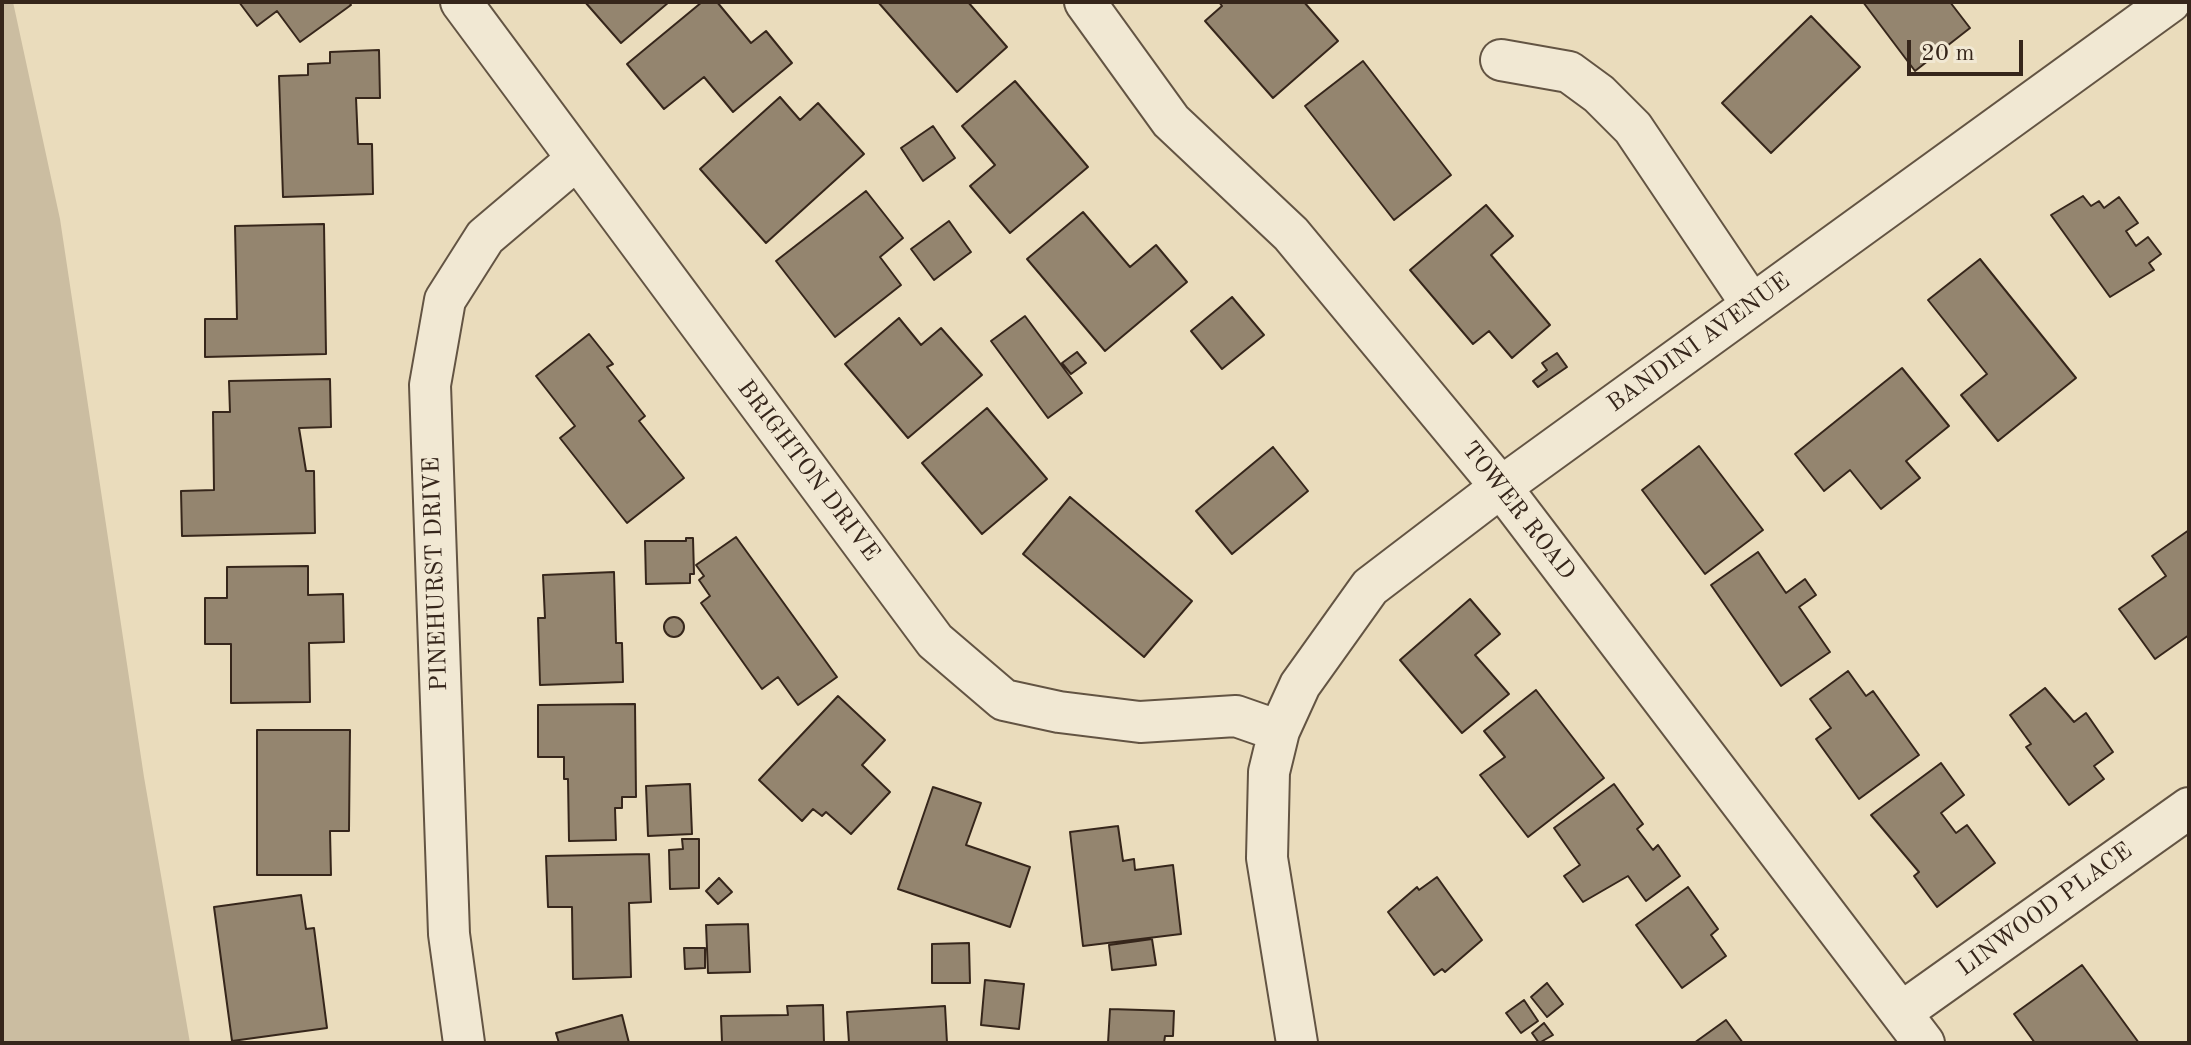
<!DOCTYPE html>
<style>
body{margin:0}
#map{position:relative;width:2191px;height:1045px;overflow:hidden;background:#eadcbc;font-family:"Old Standard TT",serif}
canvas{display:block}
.frame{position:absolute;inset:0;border:4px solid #36261b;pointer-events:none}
.scale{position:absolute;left:1907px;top:40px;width:116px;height:36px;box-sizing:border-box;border:4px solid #36261b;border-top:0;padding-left:10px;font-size:24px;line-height:28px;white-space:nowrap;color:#36261b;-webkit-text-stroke:6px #f1e8d3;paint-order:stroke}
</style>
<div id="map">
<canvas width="2191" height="1045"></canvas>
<div class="frame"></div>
<div class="scale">20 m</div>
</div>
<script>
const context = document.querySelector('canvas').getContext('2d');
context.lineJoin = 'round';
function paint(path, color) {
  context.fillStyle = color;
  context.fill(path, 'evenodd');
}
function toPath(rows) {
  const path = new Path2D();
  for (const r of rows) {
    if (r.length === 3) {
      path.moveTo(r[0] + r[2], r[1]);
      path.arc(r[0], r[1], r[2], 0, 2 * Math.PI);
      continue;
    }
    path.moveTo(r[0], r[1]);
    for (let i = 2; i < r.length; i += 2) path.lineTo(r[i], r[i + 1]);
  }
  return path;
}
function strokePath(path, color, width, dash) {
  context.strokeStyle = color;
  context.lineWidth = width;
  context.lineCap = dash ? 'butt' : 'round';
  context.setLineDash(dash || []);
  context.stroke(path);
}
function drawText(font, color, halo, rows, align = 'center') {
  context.font = font + ' "Old Standard TT",serif';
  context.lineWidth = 6;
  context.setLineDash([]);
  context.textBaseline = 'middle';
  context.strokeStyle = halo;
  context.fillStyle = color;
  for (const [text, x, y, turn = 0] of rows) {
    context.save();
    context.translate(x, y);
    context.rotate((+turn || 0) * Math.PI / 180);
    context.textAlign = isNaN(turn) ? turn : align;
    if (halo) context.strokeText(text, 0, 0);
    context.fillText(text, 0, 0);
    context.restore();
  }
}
paint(toPath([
 [2,2,13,2,60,219,144,777,190,1043,2,1043]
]), '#cbbda1');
const building = toPath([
 [239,2,349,2,351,5,300,42,277,11,257,26,239,2],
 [585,2,669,2,621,43,585,2],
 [702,2,717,2,751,43,766,31,792,63,733,112,704,77,664,109,627,64,702,2],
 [878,2,968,2,1007,47,957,92,878,2],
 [1219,2,1304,2,1338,41,1273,98,1205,21,1222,6,1219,2],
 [1863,2,1950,2,1970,28,1915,71,1863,2],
 [1811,16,1860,67,1771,153,1722,103,1811,16],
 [379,50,380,98,356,98,358,144,372,144,373,194,283,197,279,76,308,75,308,64,330,63,330,52,379,50],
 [1363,61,1451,175,1394,220,1305,106,1363,61],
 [1015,81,1088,167,1010,233,970,186,995,165,962,126,1015,81],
 [780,97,800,120,818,103,864,154,766,243,700,169,780,97],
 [933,126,955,158,923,181,901,148,933,126],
 [866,191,903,238,880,257,901,285,835,337,776,261,866,191],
 [2083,196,2091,206,2099,201,2104,208,2119,197,2138,223,2126,231,2136,246,2148,237,2161,254,2149,263,2154,270,2110,297,2051,215,2083,196],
 [1486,205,1513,236,1491,255,1550,325,1512,358,1489,331,1473,344,1410,270,1486,205],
 [1083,212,1130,267,1156,245,1187,282,1105,351,1027,259,1083,212],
 [949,221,971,252,934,280,911,249,949,221],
 [324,224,326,354,205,357,205,319,237,319,235,226,324,224],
 [1980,259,2076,378,1998,441,1961,395,1987,374,1928,300,1980,259],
 [1232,297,1264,335,1222,369,1191,331,1232,297],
 [1025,316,1082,393,1048,418,991,341,1025,316],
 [899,318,921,345,941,328,982,375,908,438,845,364,899,318],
 [589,334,613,364,607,367,645,416,639,421,684,478,627,523,560,438,575,426,536,376,589,334],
 [1077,352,1086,363,1071,374,1062,363,1077,352],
 [1557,353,1567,367,1538,387,1533,381,1547,370,1542,363,1557,353],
 [1902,368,1949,426,1906,461,1920,478,1881,509,1850,470,1824,491,1795,454,1902,368],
 [330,379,331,427,299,428,306,471,314,471,315,533,182,536,181,491,214,490,213,412,230,412,229,381,330,379],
 [987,408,1047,479,982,534,922,463,987,408],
 [1699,446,1763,530,1705,574,1642,490,1699,446],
 [1273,447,1308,491,1232,554,1196,511,1273,447],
 [1070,497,1192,601,1144,657,1023,554,1070,497],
 [2189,530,2189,635,2155,659,2119,609,2166,576,2152,556,2189,530],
 [736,537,837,677,798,705,778,677,762,689,701,603,710,596,699,580,704,576,696,565,736,537],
 [686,538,693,538,694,574,690,574,690,583,646,584,645,541,686,541,686,538],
 [1758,552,1786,593,1805,579,1816,595,1799,607,1830,652,1781,686,1711,585,1758,552],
 [308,566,308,595,343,594,344,642,309,643,310,702,231,703,231,644,205,644,205,598,227,598,227,567,308,566],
 [614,572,616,643,622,643,623,682,540,685,538,618,545,618,543,575,614,572],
 [1470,599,1500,634,1475,655,1509,694,1462,733,1400,660,1470,599],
 [674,627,10],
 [1848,671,1866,696,1873,691,1919,755,1859,799,1816,739,1831,728,1810,699,1848,671],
 [2045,688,2074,722,2086,713,2113,752,2094,766,2104,779,2069,805,2026,747,2031,744,2010,715,2045,688],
 [1536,690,1604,778,1528,837,1480,775,1505,757,1484,731,1536,690],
 [838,696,885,740,862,765,890,792,851,834,826,812,822,816,813,809,802,821,759,780,838,696],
 [635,704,636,797,622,797,622,808,615,808,616,840,569,841,568,779,564,779,564,757,538,757,538,705,635,704],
 [257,730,350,730,349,831,330,831,331,875,257,875,257,730],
 [1941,763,1964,795,1941,813,1956,833,1967,825,1995,863,1937,907,1914,876,1919,872,1871,815,1941,763],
 [690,784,692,834,648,836,646,786,690,784],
 [1614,784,1643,824,1637,829,1653,850,1658,845,1680,876,1646,901,1628,876,1583,902,1564,876,1580,865,1554,828,1614,784],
 [933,787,981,803,966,845,1030,867,1010,927,898,889,933,787],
 [1118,826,1123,861,1134,859,1135,870,1173,865,1181,934,1083,946,1070,832,1118,826],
 [682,839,699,839,699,888,670,889,669,850,683,849,682,839],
 [649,854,651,902,629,903,631,977,573,979,572,907,548,907,546,856,649,854],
 [1437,877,1482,940,1445,972,1442,969,1434,975,1388,912,1417,887,1419,890,1437,877],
 [719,878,732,892,718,904,706,891,719,878],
 [1688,887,1718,929,1711,935,1726,956,1682,988,1636,925,1688,887],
 [301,895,306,929,314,928,327,1028,232,1041,214,907,301,895],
 [748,924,750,972,708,973,706,925,748,924],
 [1152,939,1156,965,1112,970,1109,945,1152,939],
 [969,943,970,983,932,983,932,944,969,943],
 [684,948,705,948,705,968,685,969,684,948],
 [2082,965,2139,1043,2035,1043,2014,1014,2082,965],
 [985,980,1024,984,1019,1029,981,1025,985,980],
 [1547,983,1563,1004,1547,1017,1531,997,1547,983],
 [1524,1000,1538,1021,1521,1033,1506,1013,1524,1000],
 [823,1005,824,1043,722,1043,721,1016,788,1015,787,1006,823,1005],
 [945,1006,947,1043,849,1043,847,1012,945,1006],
 [1110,1009,1174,1011,1173,1036,1165,1036,1164,1043,1108,1043,1110,1009],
 [622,1015,629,1043,559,1043,556,1033,622,1015],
 [1726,1020,1743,1043,1694,1043,1726,1020],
 [1544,1023,1553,1035,1539,1043,1532,1033,1544,1023]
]);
paint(building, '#94856f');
strokePath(building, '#36261b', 2);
const minor = toPath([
 [461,2,935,641,1004,700,1059,712,1140,722,1236,716,1279,731],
 [1085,2,1171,121,1291,234,1501,487,1924,1043],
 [1501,60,1569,72,1599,94,1633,128,1752,305],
 [1902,1012,2189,808],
 [464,1043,449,934,430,385,445,300,485,237,577,159],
 [1297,1043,1267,858,1269,772,1279,731,1300,685,1370,587,1501,487,2170,2]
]);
strokePath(minor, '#635443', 44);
strokePath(minor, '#f1e8d3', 40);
drawText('24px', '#36261b', '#f1e8d3', [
 ["BANDINI AVENUE",1699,343,-36],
 ["BRIGHTON DRIVE",808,471,53],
 ["TOWER ROAD",1518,511,52],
 ["PINEHURST DRIVE",436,574,-92],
 ["LINWOOD PLACE",2045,910,-36]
]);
</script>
